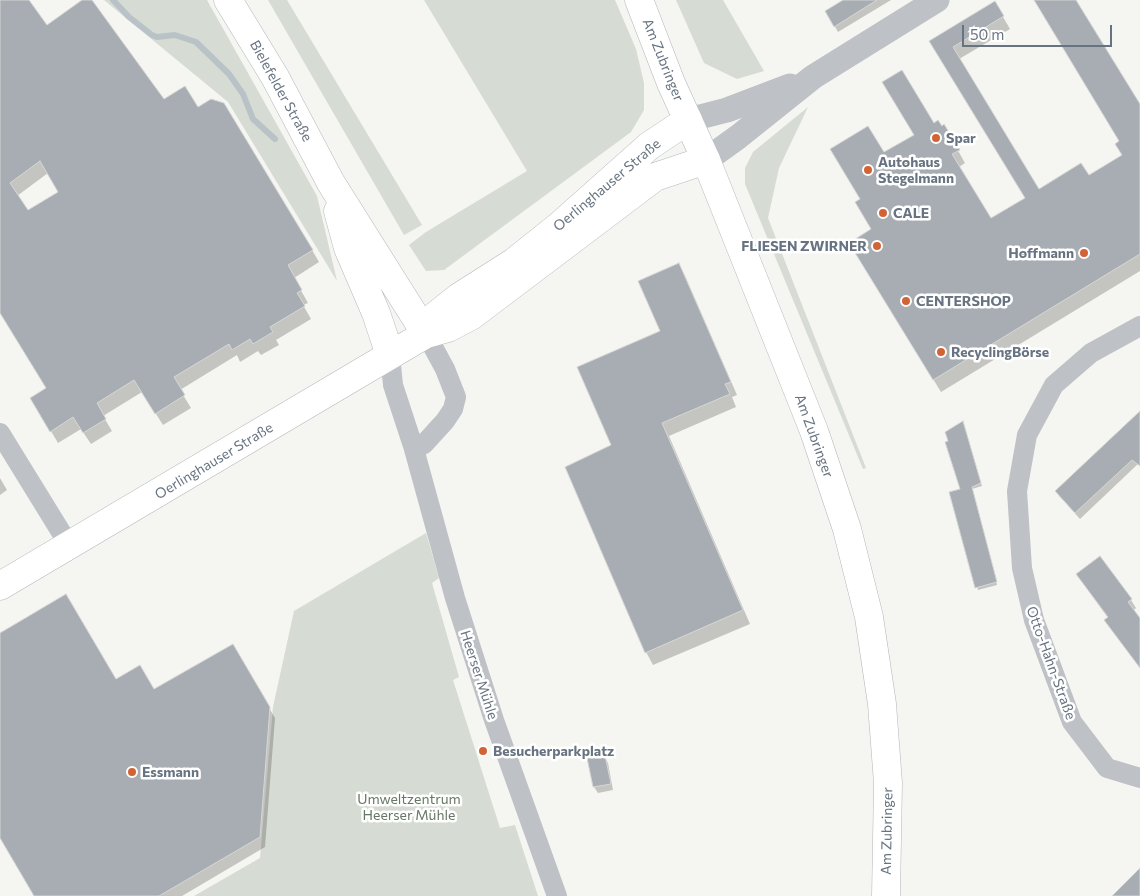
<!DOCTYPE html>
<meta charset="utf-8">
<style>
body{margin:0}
#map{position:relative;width:1140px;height:896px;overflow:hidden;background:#f5f5f2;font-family:Commissioner,sans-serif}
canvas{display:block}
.scale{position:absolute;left:962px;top:25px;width:150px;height:22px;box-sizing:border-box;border:2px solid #677380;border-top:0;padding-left:6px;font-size:15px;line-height:18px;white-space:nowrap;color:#677380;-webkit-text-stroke:4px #fff;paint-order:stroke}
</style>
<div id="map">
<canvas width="1140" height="896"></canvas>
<div class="scale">50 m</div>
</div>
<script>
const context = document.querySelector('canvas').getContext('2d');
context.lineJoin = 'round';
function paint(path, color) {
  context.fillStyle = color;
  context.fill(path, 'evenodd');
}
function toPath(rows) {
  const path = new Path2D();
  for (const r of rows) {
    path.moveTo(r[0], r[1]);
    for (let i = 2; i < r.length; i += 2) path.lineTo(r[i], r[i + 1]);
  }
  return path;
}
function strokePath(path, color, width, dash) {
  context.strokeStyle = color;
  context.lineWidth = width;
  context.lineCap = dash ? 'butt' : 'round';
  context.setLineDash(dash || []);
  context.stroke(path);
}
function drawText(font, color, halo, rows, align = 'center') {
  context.font = font + ' Commissioner,sans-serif';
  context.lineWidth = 5;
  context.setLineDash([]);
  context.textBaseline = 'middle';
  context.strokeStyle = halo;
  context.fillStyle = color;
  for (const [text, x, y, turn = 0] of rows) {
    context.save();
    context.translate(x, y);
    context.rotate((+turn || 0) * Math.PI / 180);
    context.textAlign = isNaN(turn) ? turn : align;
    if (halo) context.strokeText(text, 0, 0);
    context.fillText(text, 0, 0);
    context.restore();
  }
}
paint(toPath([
 [104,0,207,0,317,196,337,281,228,102],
 [268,0,287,0,422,225,404,235],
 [424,0,615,0,636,49,644,83,644,110,631,132,444,270,426,271,409,245,426,232,527,171],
 [676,0,723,0,764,71,737,79,704,63],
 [808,107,779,168,768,218,866,468,863,469,745,184,745,168,753,152],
 [426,533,439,578,432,583,459,677,453,680,500,828,515,825,538,896,194,896,260,858,273,707,294,611]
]), '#d6dbd3');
paint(toPath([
 [0,0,27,0,47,27,84,0,90,0,164,100,197,109,312,250,319,262,294,278,308,303,303,305,311,319,276,340,279,345,261,355,258,351,240,362,237,355,180,390,191,408,163,425,142,392,103,416,112,431,91,444,81,429,58,443,32,399,48,389,0,311],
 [48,173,60,192,27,212,17,196],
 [845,0,891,0,838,32,826,11],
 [1035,0,1075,0,1140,107,1140,271,941,392,857,255,873,229,862,200,884,154,934,124,941,128,944,126,965,163,959,167,991,220,1026,198,938,53,995,3,1010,29,959,59,1038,191,1088,177,1123,156,1121,142],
 [679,265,686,278,737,395,732,397,736,407,669,436,750,624,653,665,646,652,612,446,661,332],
 [1140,421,1140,462,1080,519,1060,497,1056,491],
 [964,425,982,486,972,489,997,585,978,590,951,493,962,490],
 [0,478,7,490,0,495],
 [1077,575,1131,600,1136,608,1134,610,1140,619,1140,668,1108,618],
 [0,634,115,681,154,691,232,645,275,718,265,847,182,896,35,896,0,836],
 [604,756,608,763,613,790,598,793,594,787]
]), '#0003');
strokePath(toPath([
 [113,0,129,17,152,35,157,37,175,35,196,42,229,74,243,94,253,119,275,139]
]), '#b9c2c6', 6);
const building = toPath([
 [0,0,29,0,47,25,82,0,92,0,164,99,185,86,198,107,211,99,224,103,313,250,288,265,302,290,297,293,305,306,270,327,273,332,253,344,250,339,232,350,229,344,174,377,185,395,155,414,134,380,97,403,106,419,83,433,73,417,50,432,30,398,46,388,0,313,0,0],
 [40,161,58,192,28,210,10,183,40,161],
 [843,0,877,0,834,27,825,11,843,0],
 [1034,0,1076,0,1140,104,1140,254,933,380,849,243,871,229,855,202,860,199,830,149,868,126,884,152,914,135,882,82,902,70,934,123,938,120,942,126,944,124,960,150,952,154,991,218,1025,198,929,41,995,1,1004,16,953,47,1039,189,1081,163,1089,175,1122,155,1115,144,1119,141,1034,0],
 [679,263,731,382,725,384,730,394,662,423,743,610,645,653,565,467,611,445,577,367,660,331,638,281,679,263],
 [1140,411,1140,466,1132,460,1075,513,1055,491,1140,411],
 [963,421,981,483,972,487,997,582,975,588,949,492,960,489,945,442,948,441,945,432,963,421],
 [1100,556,1132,599,1128,602,1140,618,1140,668,1104,620,1108,617,1076,574,1100,556],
 [66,594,116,679,140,665,154,689,233,644,270,707,260,837,159,896,34,896,0,838,0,633,66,594],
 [605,755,611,784,593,787,587,758,605,755],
 [1140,868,1140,896,1112,896,1140,868]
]);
paint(building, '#a7adb3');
strokePath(building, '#d6d6d4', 1);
const secondary = toPath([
 [228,0,275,77,331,183,426,334],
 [338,211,348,248,376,313,390,355],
 [426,334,435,316,459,297,514,262,559,226,649,146,688,120],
 [0,586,426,334,448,328,471,316,655,177,706,160]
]);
const primary = toPath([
 [639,0,671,83,706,160,814,431,847,529,869,617,882,704,888,783,886,896]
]);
strokePath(secondary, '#b3b7bb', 29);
strokePath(primary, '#b2b5b9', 29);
strokePath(toPath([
 [1140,326,1091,353,1054,385,1027,435,1017,491,1022,568,1034,620,1072,722,1107,768,1140,778],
 [390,355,393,385,414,449,455,598,494,720,557,896],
 [0,433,69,545],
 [414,449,424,444,445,421,453,409,456,397,445,369,426,334]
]), '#bec1c5', 20);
strokePath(toPath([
 [688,120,727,110,790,86],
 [706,160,738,137,813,77,937,0]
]), '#bec1c5', 25);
strokePath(secondary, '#fff', 28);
strokePath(primary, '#fff', 28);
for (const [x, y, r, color] of [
 [936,138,5,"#d16335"],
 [868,170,5,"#d16335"],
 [883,213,5,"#d16335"],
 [877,246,5,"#d16335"],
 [1084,253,5,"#d16335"],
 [906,301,5,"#d16335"],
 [941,352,5,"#d16335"],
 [483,751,5,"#d16335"],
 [132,772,5,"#d16335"]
]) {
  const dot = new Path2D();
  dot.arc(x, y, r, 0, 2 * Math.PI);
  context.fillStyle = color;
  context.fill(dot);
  strokePath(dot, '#fff', 2);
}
drawText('14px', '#677380', '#fff', [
 ["Am Zubringer",663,60,68],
 ["Bielefelder Straße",281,91,61],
 ["Oerlinghauser Straße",607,185,-40],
 ["Am Zubringer",814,436,70],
 ["Oerlinghauser Straße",214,461,-31],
 ["Otto-Hahn-Straße",1051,663,70],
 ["Heerser Mühle",479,675,72],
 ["Am Zubringer",887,831,-89]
]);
drawText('bold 14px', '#677380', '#fff', [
 ["Spar",946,138],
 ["Autohaus",878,162],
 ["Stegelmann",878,178],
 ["CALE",893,213],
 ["FLIESEN ZWIRNER",867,246,"right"],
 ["Hoffmann",1074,253,"right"],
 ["CENTERSHOP",916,301],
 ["RecyclingBörse",951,352],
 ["Besucherparkplatz",493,751],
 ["Essmann",142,772]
], 'left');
drawText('14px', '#677765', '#fff', [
 ["Umweltzentrum",409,799],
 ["Heerser Mühle",409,815]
]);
</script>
